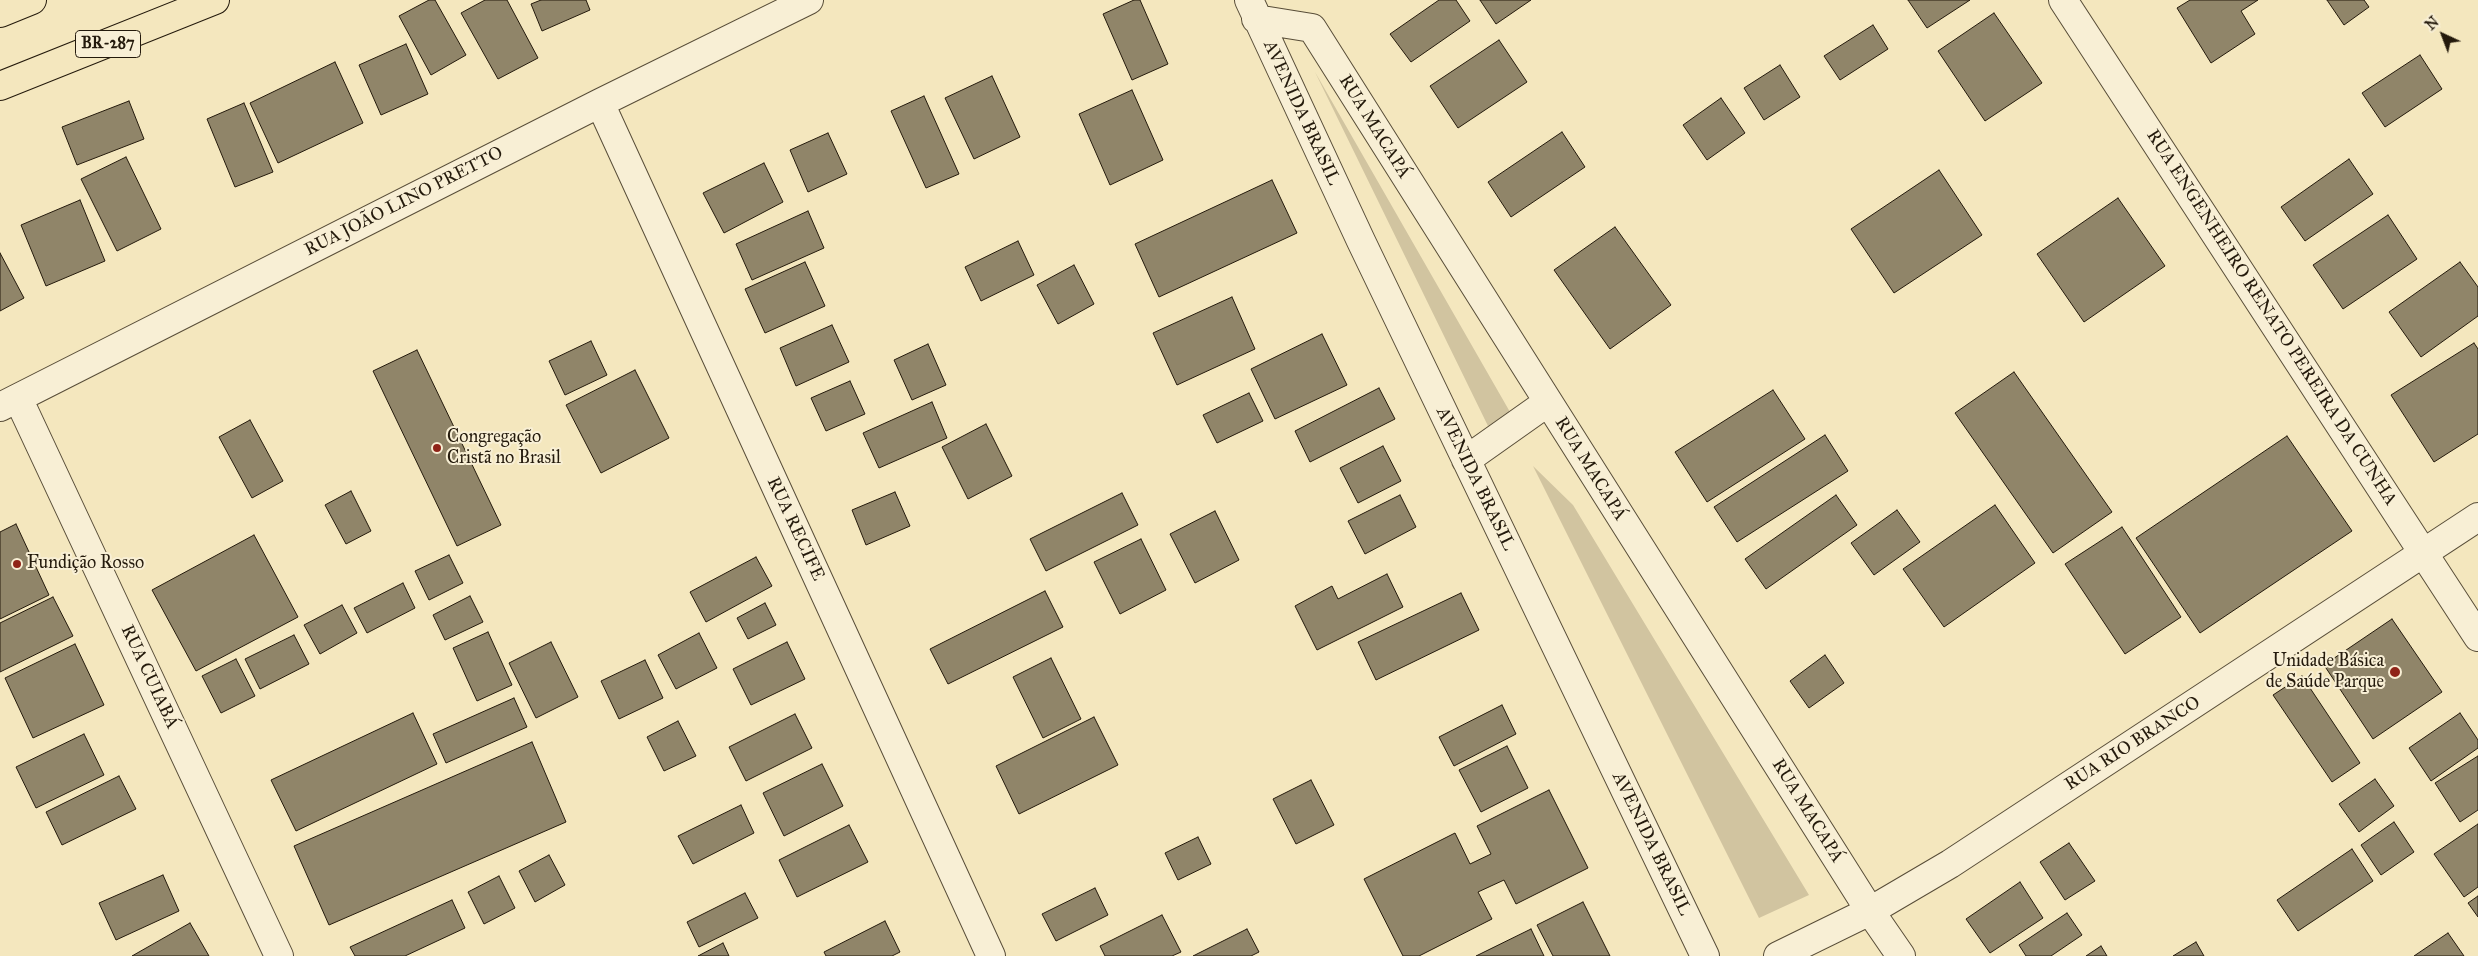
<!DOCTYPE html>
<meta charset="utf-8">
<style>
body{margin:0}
#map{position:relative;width:2478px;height:956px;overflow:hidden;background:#f4e7be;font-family:"IM FELL Great Primer",serif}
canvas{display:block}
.north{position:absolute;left:2418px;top:10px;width:50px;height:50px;-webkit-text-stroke:4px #f8efd5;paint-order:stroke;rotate:317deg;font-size:14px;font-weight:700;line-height:20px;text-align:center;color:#241a0c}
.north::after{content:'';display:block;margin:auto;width:18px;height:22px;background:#241a0c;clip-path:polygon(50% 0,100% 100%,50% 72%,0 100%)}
</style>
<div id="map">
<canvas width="2478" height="956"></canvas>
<div class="north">N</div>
</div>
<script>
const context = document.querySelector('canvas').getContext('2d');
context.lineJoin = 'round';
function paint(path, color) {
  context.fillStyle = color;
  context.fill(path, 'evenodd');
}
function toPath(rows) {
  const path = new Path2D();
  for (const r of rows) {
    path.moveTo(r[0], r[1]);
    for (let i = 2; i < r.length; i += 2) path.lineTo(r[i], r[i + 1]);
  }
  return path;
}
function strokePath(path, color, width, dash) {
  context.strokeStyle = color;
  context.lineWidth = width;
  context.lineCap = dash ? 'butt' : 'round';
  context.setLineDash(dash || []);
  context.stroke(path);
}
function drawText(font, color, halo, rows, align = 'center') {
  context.font = font + ' "IM FELL Great Primer",serif';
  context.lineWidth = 4;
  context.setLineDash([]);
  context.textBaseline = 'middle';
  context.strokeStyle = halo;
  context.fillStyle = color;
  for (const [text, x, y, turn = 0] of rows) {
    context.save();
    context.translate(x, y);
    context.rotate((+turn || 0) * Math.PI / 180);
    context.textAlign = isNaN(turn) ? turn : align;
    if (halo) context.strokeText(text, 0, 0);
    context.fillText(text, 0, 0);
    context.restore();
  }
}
paint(toPath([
 [1315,72,1510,412,1488,426],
 [1533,466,1573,505,1809,895,1759,918]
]), '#d1c4a0');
const building = toPath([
 [429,0,435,0,466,55,431,75,399,16,429,0],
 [485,0,507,0,538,58,498,79,461,13,485,0],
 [541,0,586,0,590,10,542,31,531,4,541,0],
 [1134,0,1140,0,1168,64,1132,80,1103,14,1134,0],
 [1439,0,1456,0,1470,21,1411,62,1390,34,1439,0],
 [1480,0,1531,0,1496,24,1480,0],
 [1908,0,1970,0,1927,28,1908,0],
 [2190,0,2258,0,2241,11,2255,34,2211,63,2177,8,2190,0],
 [2327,0,2364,0,2369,7,2344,25,2327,0],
 [1994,13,2042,83,1985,121,1938,51,1994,13],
 [1873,25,1888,49,1840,80,1824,56,1873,25],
 [1499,40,1527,82,1458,128,1430,86,1499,40],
 [406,44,428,94,381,115,359,65,406,44],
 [2420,55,2442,89,2385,127,2362,93,2420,55],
 [335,62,363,123,278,163,250,103,335,62],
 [1780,65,1800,97,1764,120,1744,88,1780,65],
 [992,76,1020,137,974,159,945,98,992,76],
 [1132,90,1163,160,1110,185,1079,114,1132,90],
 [924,96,959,174,926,188,891,111,924,96],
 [1721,98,1745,133,1707,160,1683,125,1721,98],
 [129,101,144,139,77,165,62,127,129,101],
 [244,103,273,172,235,187,207,119,244,103],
 [1562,132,1585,167,1511,217,1488,182,1562,132],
 [828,133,847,174,808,192,790,150,828,133],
 [126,157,161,229,117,251,81,179,126,157],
 [2349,159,2373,194,2305,241,2281,207,2349,159],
 [764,163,783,202,724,233,703,193,764,163],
 [1939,170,1982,235,1894,293,1851,229,1939,170],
 [1272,180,1297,233,1159,297,1135,244,1272,180],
 [2118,198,2165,266,2084,322,2037,254,2118,198],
 [80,200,105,261,46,286,21,225,80,200],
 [808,211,824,248,752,280,736,244,808,211],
 [2388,215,2417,259,2343,309,2313,265,2388,215],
 [1615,227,1671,305,1610,349,1554,270,1615,227],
 [1018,241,1034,275,981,301,965,267,1018,241],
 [0,253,24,298,0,311,0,253],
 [805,262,825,306,765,333,745,289,805,262],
 [2460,262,2478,287,2478,316,2421,357,2389,312,2460,262],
 [1074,265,1094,304,1058,324,1037,285,1074,265],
 [1232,297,1255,349,1177,385,1153,333,1232,297],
 [832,325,849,362,796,386,780,348,832,325],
 [1322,334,1347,385,1275,419,1251,369,1322,334],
 [591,341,607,375,565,395,549,361,591,341],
 [2474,343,2478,349,2478,434,2434,462,2391,395,2474,343],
 [928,344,946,385,912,400,894,360,928,344],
 [417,350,501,525,457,546,373,371,417,350],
 [635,370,669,438,601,473,566,405,635,370],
 [2014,372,2112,512,2053,553,1955,413,2014,372],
 [850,381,865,414,826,431,811,398,850,381],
 [1379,388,1395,419,1310,462,1295,431,1379,388],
 [1773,390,1805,439,1707,502,1675,452,1773,390],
 [1249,393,1263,421,1217,443,1203,415,1249,393],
 [932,402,947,438,879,468,863,433,932,402],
 [250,420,283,481,252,498,219,437,250,420],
 [986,424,1012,476,968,499,942,447,986,424],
 [1825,435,1848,471,1737,542,1714,507,1825,435],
 [2287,436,2352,531,2200,633,2136,538,2287,436],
 [1383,446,1401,481,1358,503,1340,468,1383,446],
 [351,491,371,531,346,544,325,505,351,491],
 [895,492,910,526,866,545,852,510,895,492],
 [1122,493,1138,525,1046,571,1030,539,1122,493],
 [1400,495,1416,527,1365,554,1348,521,1400,495],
 [1836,495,1857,525,1766,589,1745,559,1836,495],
 [1995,505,2035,563,1944,627,1903,569,1995,505],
 [1897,510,1920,542,1874,575,1851,543,1897,510],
 [1215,511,1239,560,1195,583,1170,534,1215,511],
 [16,524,49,595,0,619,0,532,16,524],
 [2122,527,2181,617,2125,654,2065,564,2122,527],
 [254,535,298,617,196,671,152,590,254,535],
 [1141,539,1166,590,1120,614,1094,562,1141,539],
 [449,555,463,583,429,600,415,571,449,555],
 [756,557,772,586,706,622,690,592,756,557],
 [1387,574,1403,607,1317,650,1295,606,1332,586,1338,599,1387,574],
 [403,583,415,608,367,633,354,608,403,583],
 [1045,591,1063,627,948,684,930,649,1045,591],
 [1461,593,1479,630,1376,680,1358,642,1461,593],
 [470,596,483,622,445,640,433,615,470,596],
 [53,597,73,636,0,672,0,623,53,597],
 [765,603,776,625,748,639,737,618,765,603],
 [342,605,357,633,320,654,304,625,342,605],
 [2392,619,2442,692,2373,739,2324,665,2392,619],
 [488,632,512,685,477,701,453,648,488,632],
 [699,633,717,668,676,689,658,655,699,633],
 [294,635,309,664,260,689,245,659,294,635],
 [551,642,578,697,536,718,509,663,551,642],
 [787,642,805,679,751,705,733,669,787,642],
 [75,644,104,705,33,738,5,678,75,644],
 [1825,655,1844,683,1809,708,1790,681,1825,655],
 [1051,658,1081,719,1043,738,1013,677,1051,658],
 [236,659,255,696,221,713,202,676,236,659],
 [645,660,663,698,619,719,601,681,645,660],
 [2302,676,2360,763,2332,782,2273,695,2302,676],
 [514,698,527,727,446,763,433,734,514,698],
 [1502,705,1516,734,1454,766,1439,737,1502,705],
 [413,713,437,764,296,831,271,780,413,713],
 [2460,713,2478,740,2478,748,2431,781,2409,748,2460,713],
 [795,714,812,748,746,781,729,747,795,714],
 [1094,717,1118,765,1019,814,996,766,1094,717],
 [678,721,696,756,664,771,647,737,678,721],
 [84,734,104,775,36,808,16,767,84,734],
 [532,742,566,822,329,925,294,846,532,742],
 [1507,746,1528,788,1481,812,1459,770,1507,746],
 [2478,756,2478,810,2460,822,2435,783,2478,756],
 [822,764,843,806,784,836,763,793,822,764],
 [119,776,136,809,62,845,46,812,119,776],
 [2375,779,2394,806,2359,832,2339,804,2375,779],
 [1311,780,1334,825,1296,844,1273,799,1311,780],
 [1549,790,1588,868,1516,904,1504,880,1478,892,1492,919,1419,956,1403,956,1364,879,1455,833,1470,864,1491,854,1477,826,1549,790],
 [741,805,754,833,693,864,678,836,741,805],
 [2394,822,2414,852,2381,875,2361,845,2394,822],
 [2478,824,2478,887,2464,897,2434,854,2478,824],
 [849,825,868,862,797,897,779,860,849,825],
 [1198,837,1211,864,1178,880,1165,853,1198,837],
 [2069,843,2095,881,2065,900,2040,862,2069,843],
 [2352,849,2373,881,2298,931,2277,900,2352,849],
 [549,855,565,885,535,902,519,871,549,855],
 [163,875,179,911,116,940,99,903,163,875],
 [499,876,515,908,484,924,468,892,499,876],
 [2020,882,2043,918,1990,953,1966,919,2020,882],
 [1095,888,1108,915,1056,941,1042,914,1095,888],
 [745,893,758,918,699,947,687,922,745,893],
 [2478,896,2478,917,2468,903,2478,896],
 [452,900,465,928,405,956,355,956,350,947,452,900],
 [1583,902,1610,956,1553,956,1537,925,1583,902],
 [2067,913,2082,935,2051,956,2026,956,2019,945,2067,913],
 [1162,915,1181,952,1172,956,1105,956,1100,946,1162,915],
 [885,921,900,952,892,956,826,956,824,952,885,921],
 [190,923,209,956,132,956,190,923],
 [1247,929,1259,952,1251,956,1193,956,1247,929],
 [1531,929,1544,956,1476,956,1531,929],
 [2448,933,2464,956,2414,956,2448,933],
 [2196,942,2204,956,2173,956,2196,942],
 [723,943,729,956,698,956,723,943],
 [2101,946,2107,956,2086,956,2101,946]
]);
paint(building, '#908569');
strokePath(building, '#241a0c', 1);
const minor = toPath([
 [1249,0,1361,241,1705,956],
 [2063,0,2478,637],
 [1256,19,1312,28,1870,911,1901,956],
 [600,103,991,956],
 [18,398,279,956],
 [0,407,600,103,809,0],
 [1466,460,1548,402],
 [1778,956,1870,911,1950,864,2478,517]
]);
const highway = toPath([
 [0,13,32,0],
 [0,86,215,0]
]);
strokePath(minor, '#584d38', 30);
strokePath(highway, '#241a0c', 30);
strokePath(minor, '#f8efd5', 28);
strokePath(highway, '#f4e7be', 28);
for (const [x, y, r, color] of [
 [437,448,5,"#8f2418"],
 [17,564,5,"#8f2418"],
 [2395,672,6,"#8f2418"]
]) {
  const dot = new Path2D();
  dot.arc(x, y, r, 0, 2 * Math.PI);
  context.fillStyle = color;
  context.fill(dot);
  strokePath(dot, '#f8efd5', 2);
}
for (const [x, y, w] of [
 [108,44,65]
]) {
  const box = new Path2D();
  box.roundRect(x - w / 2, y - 13.5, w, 27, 4);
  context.fillStyle = '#f8efd5';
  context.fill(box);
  strokePath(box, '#241a0c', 1);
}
drawText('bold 16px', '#241a0c', null, [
 ["BR-287",108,44]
]);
drawText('18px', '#241a0c', '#f8efd5', [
 ["AVENIDA BRASIL",1301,113,65],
 ["RUA MACAPÁ",1374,127,58],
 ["RUA JOÃO LINO PRETTO",404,202,-27],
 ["RUA ENGENHEIRO RENATO PEREIRA DA CUNHA",2271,318,57],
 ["RUA MACAPÁ",1590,469,58],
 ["AVENIDA BRASIL",1475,479,64],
 ["RUA RECIFE",795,529,65],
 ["RUA CUIABÁ",149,677,65],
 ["RUA RIO BRANCO",2133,744,-33],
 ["RUA MACAPÁ",1807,811,58],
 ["AVENIDA BRASIL",1651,844,64]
]);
drawText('18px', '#241a0c', '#f8efd5', [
 ["Congregação",447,438],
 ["Cristã no Brasil",447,459],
 ["Fundição Rosso",27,564],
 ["Unidade Básica",2384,662,"right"],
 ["de Saúde Parque",2384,683,"right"]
], 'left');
</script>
